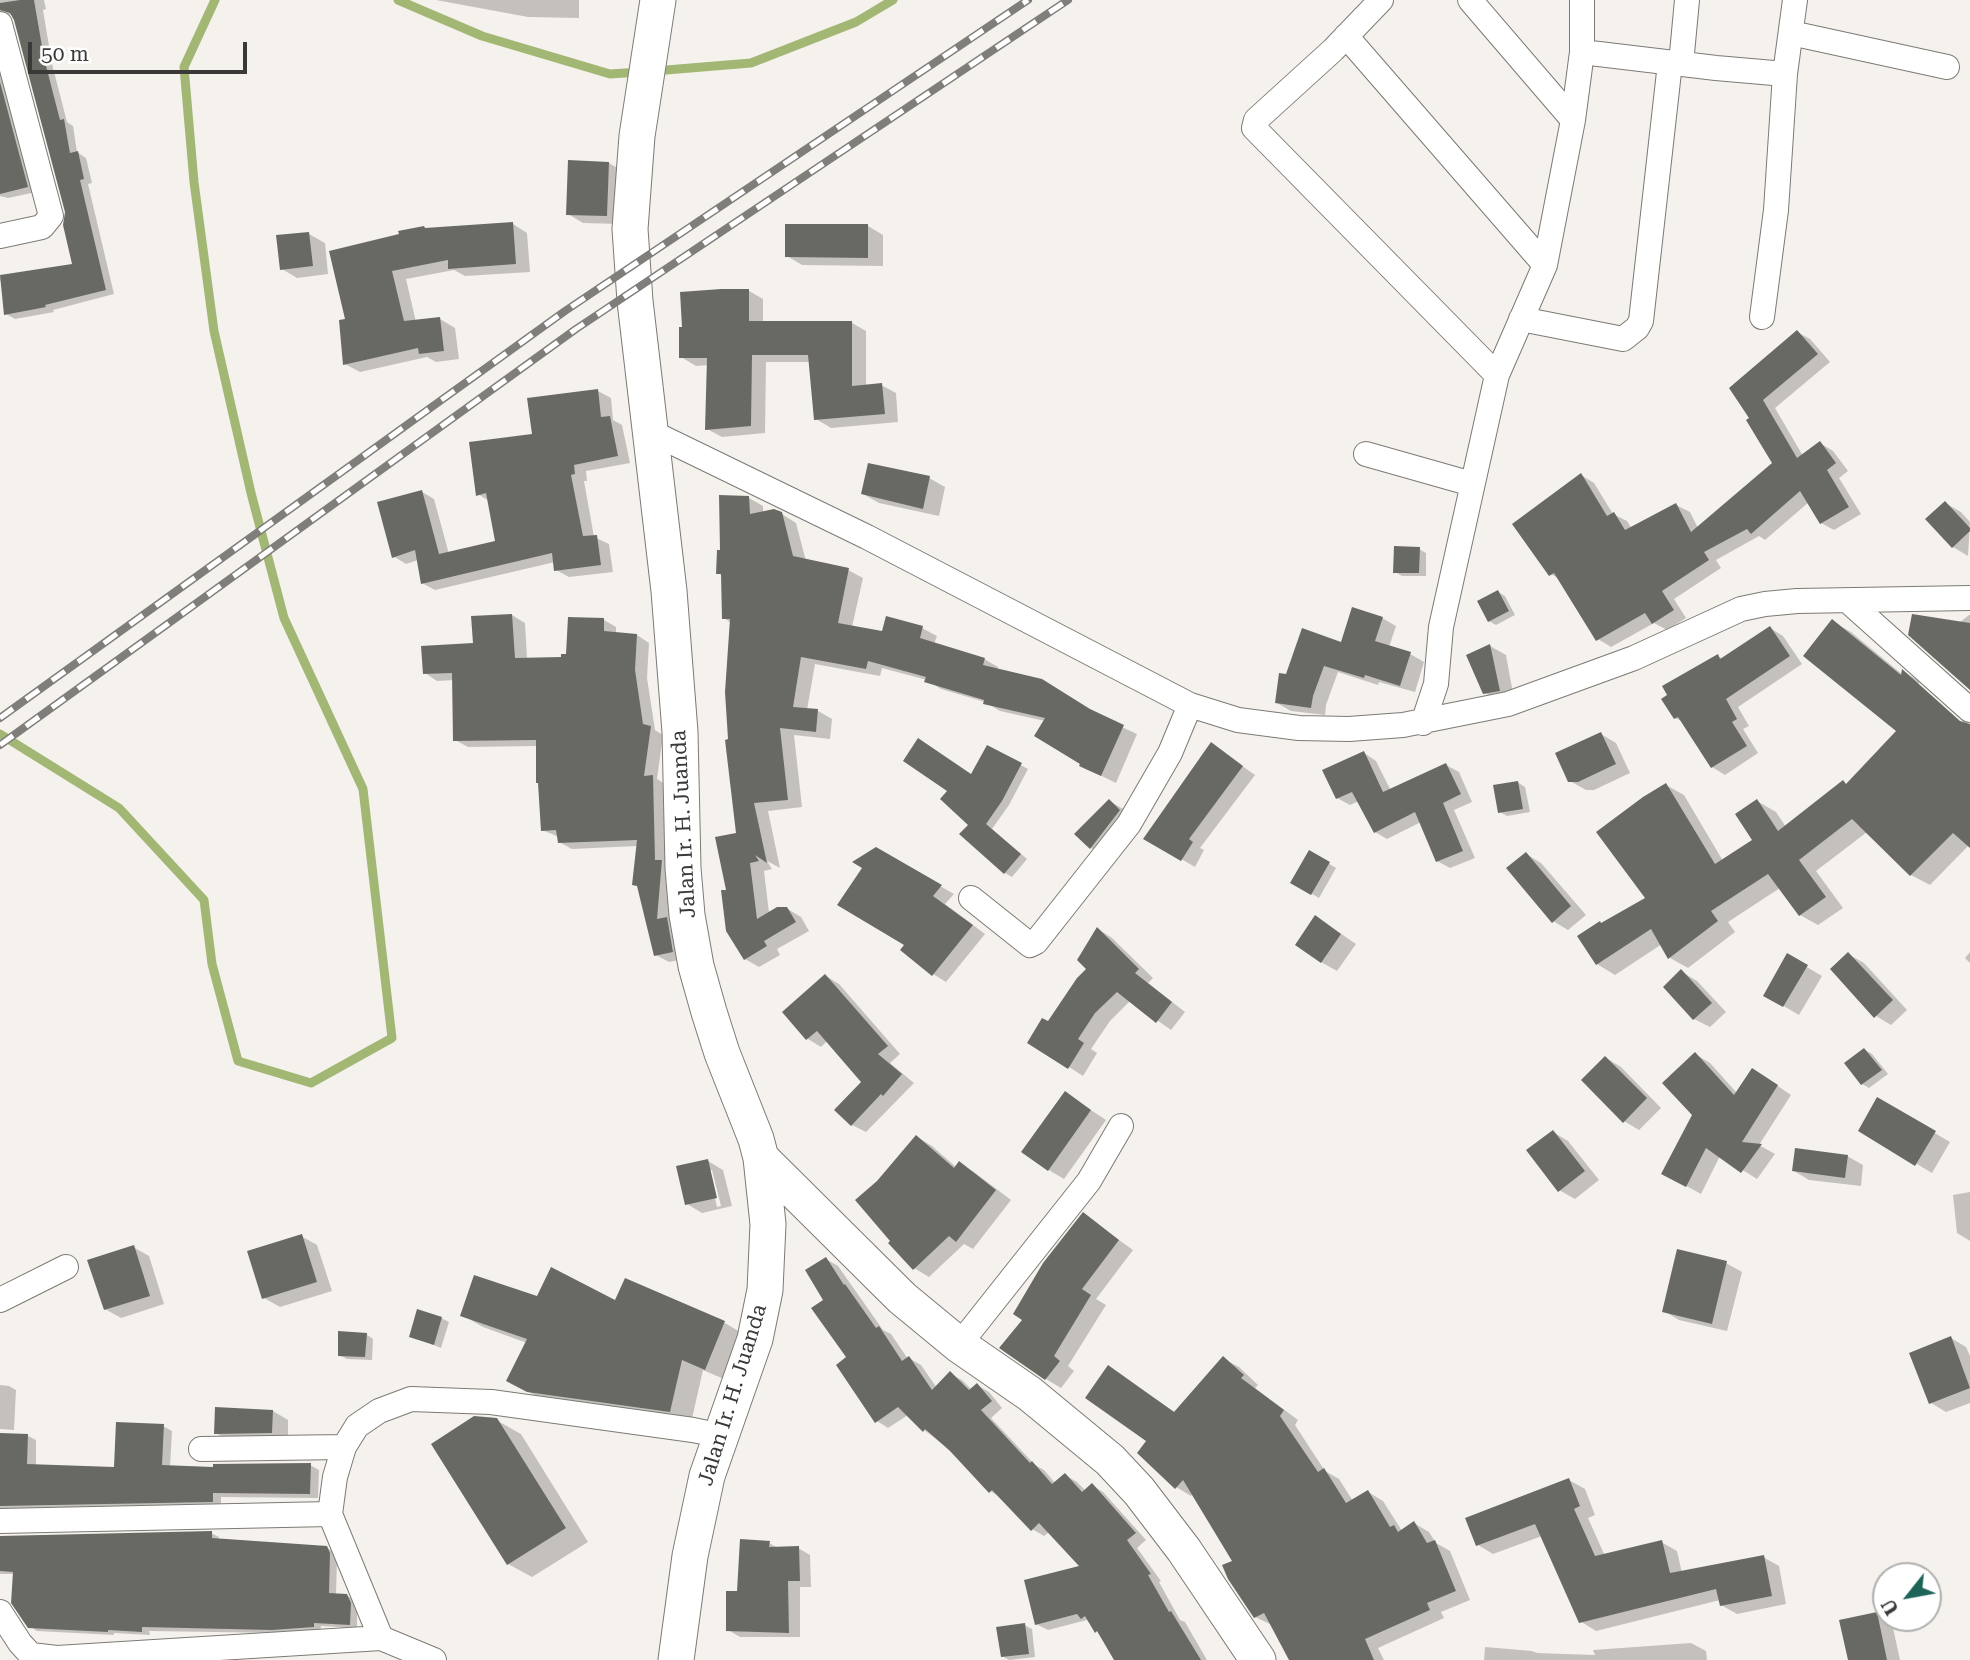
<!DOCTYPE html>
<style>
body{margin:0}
#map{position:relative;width:1970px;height:1660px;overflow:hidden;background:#f5f2ed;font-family:"Roboto Serif",serif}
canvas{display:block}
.north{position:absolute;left:1872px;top:1562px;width:70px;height:70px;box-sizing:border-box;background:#fff;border:2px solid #b0b0af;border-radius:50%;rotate:239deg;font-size:19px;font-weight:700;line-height:28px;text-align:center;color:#3a3937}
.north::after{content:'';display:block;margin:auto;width:24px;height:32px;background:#1e6458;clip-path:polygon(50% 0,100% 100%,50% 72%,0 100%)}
.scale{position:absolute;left:28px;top:42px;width:219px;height:32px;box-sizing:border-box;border:4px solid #3a3937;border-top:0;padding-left:9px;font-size:21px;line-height:24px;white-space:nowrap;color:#3a3937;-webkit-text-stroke:5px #fff;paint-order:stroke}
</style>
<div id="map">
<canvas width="1970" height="1660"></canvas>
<div class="north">U</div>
<div class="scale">50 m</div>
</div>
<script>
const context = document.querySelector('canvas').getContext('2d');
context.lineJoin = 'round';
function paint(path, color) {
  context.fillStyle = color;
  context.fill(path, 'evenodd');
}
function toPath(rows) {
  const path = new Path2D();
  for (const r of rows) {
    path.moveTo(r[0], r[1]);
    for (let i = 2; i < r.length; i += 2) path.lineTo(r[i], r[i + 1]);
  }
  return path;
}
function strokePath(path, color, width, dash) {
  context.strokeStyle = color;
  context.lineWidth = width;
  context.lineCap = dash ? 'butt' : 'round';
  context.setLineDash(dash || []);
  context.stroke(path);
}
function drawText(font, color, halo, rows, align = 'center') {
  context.font = font + ' "Roboto Serif",serif';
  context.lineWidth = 7;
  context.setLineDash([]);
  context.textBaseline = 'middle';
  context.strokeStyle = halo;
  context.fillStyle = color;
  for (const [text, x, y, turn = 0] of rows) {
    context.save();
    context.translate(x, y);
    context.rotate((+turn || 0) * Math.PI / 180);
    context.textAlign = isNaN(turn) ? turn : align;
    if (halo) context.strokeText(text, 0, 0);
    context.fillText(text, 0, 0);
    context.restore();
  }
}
paint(toPath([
 [0,0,44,0,46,9,43,10,52,64,67,122,73,126,77,152,86,158,92,183,88,184,114,294,53,310,54,312,15,319,6,314,0,277,74,265,67,212,13,14,0,17],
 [436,0,579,0,579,18,528,17],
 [0,57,36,192,8,198,0,196],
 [609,163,624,172,622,224,583,223,568,214],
 [513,224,527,233,530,272,465,276,454,270,406,279,416,322,440,319,455,328,459,359,436,362,427,357,360,372,345,364,347,321,427,230],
 [868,226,883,235,883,266,802,265,787,256],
 [309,234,325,243,328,274,297,278,282,269],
 [749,291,763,299,763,323,852,323,866,331,866,386,881,385,896,393,898,422,831,428,816,419,811,362,766,362,765,433,722,437,707,429,709,365,696,366,681,357],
 [1797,332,1810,339,1830,362,1775,408,1803,456,1820,443,1833,451,1848,471,1839,478,1861,514,1834,530,1821,523,1809,502,1765,540,1759,536,1716,560,1721,568,1674,599,1686,618,1667,630,1654,623,1611,647,1598,639,1561,580,1551,574,1581,475,1594,483,1613,514,1627,521,1632,529,1676,505,1690,512,1698,528,1774,464,1748,420],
 [598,391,611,398,613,420,622,425,630,463,586,471,587,481,584,481,594,537,609,544,613,572,569,577,556,570,555,562,435,590,422,583,418,560,406,564,393,556,422,492,434,499,449,554,497,542,489,501,478,494,534,436],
 [929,478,945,487,939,516,879,503,863,494],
 [749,498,763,506,763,513,782,514,796,523,806,561,848,570,863,578,852,627,883,633,922,628,937,636,934,644,984,659,998,667,998,670,1137,734,1116,783,1081,766,1045,721,1000,711,985,702,941,689,927,680,882,668,880,676,815,664,807,710,818,711,832,719,830,739,794,735,802,807,768,811,780,868,767,861,772,869,764,871,769,913,786,908,801,917,809,931,777,949,780,955,759,967,745,959,728,891,738,834,730,741,731,623,724,618,723,576,718,573,722,552],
 [1945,503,1961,512,1970,522,1968,556,1953,547],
 [1419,549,1426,553,1426,576,1402,576,1395,572],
 [1498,592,1505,596,1515,615,1496,625,1489,621],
 [512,615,525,623,527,659,563,658,568,656,604,620,616,627,616,634,637,635,649,643,647,678,655,730,663,735,657,779,665,784,674,869,670,920,679,926,685,959,669,962,656,955,639,887,634,884,638,846,572,849,559,842,559,837,542,830,538,746,468,747,455,740,454,680,437,681,425,673,474,644],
 [1969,615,1970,615,1970,690,1959,623],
 [1382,618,1396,626,1389,647,1410,654,1424,662,1415,692,1379,682,1378,685,1338,672,1326,705,1325,715,1291,711,1277,703,1287,676],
 [1833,622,1851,632,1903,675,1904,672,1921,682,1970,726,1970,844,1930,885,1911,875,1867,832,1816,871,1843,908,1818,925,1800,915,1780,888,1728,922,1735,932,1688,968,1670,958,1662,944,1615,975,1597,964,1602,924,1648,899,1666,785,1684,795,1723,861,1754,841,1757,801,1776,812,1786,827,1843,782,1847,785,1898,731],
 [1919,682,1968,726,1965,728,1919,687],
 [1770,628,1783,636,1802,664,1738,707,1749,726,1743,729,1758,753,1725,775,1712,767,1684,722,1675,718,1718,656,1723,659],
 [1490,646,1506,655,1514,699,1500,702,1485,693],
 [1601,734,1616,743,1630,773,1594,790,1586,790,1570,781],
 [1211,744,1255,775,1200,848,1204,850,1195,867,1145,838],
 [987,747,1028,769,1009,805,992,829,1027,859,1012,877,1005,873,971,824,972,776],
 [1364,753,1376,761,1391,791,1446,765,1459,772,1472,802,1454,810,1475,858,1450,868,1437,861,1421,822,1387,839,1375,832,1359,801,1350,805,1337,798],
 [1517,782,1525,787,1530,812,1507,816,1500,812],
 [1109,801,1125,810,1106,857,1091,848,1077,834],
 [876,849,954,894,945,904,985,934,946,982,933,974,906,944],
 [1310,852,1336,868,1319,898,1292,882],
 [1526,854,1541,863,1586,915,1568,930,1553,921],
 [1331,927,1356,944,1337,971,1321,962],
 [1098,929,1112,938,1153,978,1148,983,1185,1012,1171,1030,1130,1001,1110,1021,1091,1049,1097,1053,1083,1076,1069,1067,1049,1024,1089,969],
 [1970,952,1970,963,1965,958],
 [1848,954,1864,963,1907,1010,1891,1025,1876,1016],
 [1788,956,1822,976,1799,1015,1765,995],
 [1682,972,1697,981,1726,1012,1710,1027,1694,1019],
 [826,976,839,984,900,1054,890,1063,914,1083,866,1132,852,1125,837,1110,863,1082,828,1040,821,1047,808,1039,784,1012],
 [1865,1050,1872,1054,1888,1074,1869,1088,1862,1084,1847,1064],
 [1695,1054,1710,1063,1737,1093,1766,1078,1791,1095,1759,1145,1775,1154,1757,1179,1720,1156,1701,1194,1663,1173,1694,1114],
 [1606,1058,1621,1067,1661,1108,1639,1130,1624,1121],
 [1065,1093,1106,1120,1064,1179,1049,1170],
 [1877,1099,1950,1142,1932,1173,1860,1130],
 [1553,1132,1568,1141,1599,1180,1575,1199,1559,1190],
 [917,1137,932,1146,956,1167,959,1163,974,1172,1011,1200,973,1249,964,1244,929,1277,914,1268,893,1241,878,1182],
 [1847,1156,1863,1165,1861,1186,1809,1180,1794,1171],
 [708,1161,723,1170,732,1206,702,1213,687,1204],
 [709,1170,712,1170,721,1206,717,1207],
 [1970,1192,1970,1241,1957,1233,1953,1195],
 [1084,1215,1133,1250,1096,1299,1106,1305,1068,1366,1074,1371,1061,1388,1046,1379,1025,1319],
 [301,1236,317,1245,332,1291,280,1307,264,1298],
 [133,1247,149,1256,164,1304,121,1318,105,1309],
 [826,1259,838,1266,883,1330,891,1334,908,1359,909,1358,921,1365,937,1388,950,1374,962,1380,972,1390,977,1385,989,1392,1002,1408,991,1418,1035,1465,1044,1470,1056,1484,1065,1475,1077,1482,1086,1491,1092,1485,1103,1492,1146,1540,1137,1548,1161,1581,1159,1582,1180,1620,1185,1622,1207,1660,1134,1660,1087,1620,1048,1630,1036,1624,1082,1567,1049,1532,1044,1536,1032,1529,1002,1498,990,1491,951,1450,924,1430,908,1415,888,1428,877,1421,825,1301],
 [1726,1263,1742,1272,1727,1331,1679,1320,1664,1311],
 [626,1280,725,1323,745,1335,726,1380,703,1370,691,1423,549,1403,508,1381,527,1343,483,1327,462,1315,537,1298,616,1303],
 [441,1318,449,1322,441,1348,411,1336],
 [366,1334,373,1339,372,1360,347,1359,339,1355],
 [1951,1338,1966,1347,1970,1356,1970,1403,1946,1412,1931,1403],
 [1224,1359,1239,1367,1258,1385,1255,1388,1298,1420,1295,1425,1325,1471,1339,1479,1353,1501,1368,1492,1383,1501,1402,1531,1414,1523,1429,1532,1436,1543,1450,1551,1470,1600,1441,1612,1444,1618,1378,1648,1384,1660,1291,1660,1272,1625,1255,1617,1234,1562,1193,1493,1191,1496,1176,1487,1109,1367,1176,1413],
 [0,1385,9,1386,16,1390,14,1430,0,1429],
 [273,1411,288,1420,288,1441,231,1442,216,1433],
 [496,1420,521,1434,588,1542,532,1577,508,1564],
 [163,1426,172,1431,170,1467,214,1468,310,1465,319,1470,318,1498,221,1497,221,1506,0,1510,0,1448,28,1436,36,1440,36,1466,116,1468],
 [1569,1480,1585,1489,1595,1515,1588,1518,1605,1556,1661,1542,1677,1551,1682,1573,1763,1557,1779,1566,1786,1604,1737,1614,1721,1605,1720,1600,1596,1631,1580,1621,1542,1536,1493,1554,1478,1545],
 [211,1533,219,1537,218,1540,327,1548,334,1552,337,1558,336,1595,346,1595,354,1600,357,1608,357,1628,321,1626,320,1631,280,1633,149,1631,150,1635,114,1633,114,1635,37,1631,29,1626,14,1574,0,1574,0,1538],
 [769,1543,778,1548,798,1548,810,1555,811,1587,800,1587,800,1637,740,1637,728,1630,739,1592],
 [1877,1614,1892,1623,1900,1660,1850,1660],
 [1024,1625,1032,1629,1035,1657,1009,1660,1002,1656],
 [1691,1643,1706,1651,1707,1660,1484,1660,1485,1647,1532,1651,1537,1653,1595,1655,1593,1650]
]), '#0003');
strokePath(toPath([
 [398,0,482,36,610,74,640,72],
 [654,71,751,63,856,22,893,0],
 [0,734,119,808,204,900,212,964,238,1061,311,1083,392,1038,363,789,284,618,251,493,214,331,194,182,184,67,215,0]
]), '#a3b775', 9);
paint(toPath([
 [20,0,34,0,44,58,60,120,64,119,70,153,78,151,84,179,80,180,106,290,45,305,46,307,4,315,0,275,72,264,63,225,65,212,14,20,10,13,0,10,0,3],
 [0,82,28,187,0,194],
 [568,160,609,162,607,216,566,215],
 [513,222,516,264,448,269,448,260,392,271,404,321,440,317,444,351,419,354,418,348,343,365,339,320,345,319,329,251,399,234,398,231,424,226,425,228],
 [785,224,868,224,868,258,785,257],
 [309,232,313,266,280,270,276,235],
 [721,289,749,289,749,321,852,321,852,386,882,383,885,414,814,420,808,355,752,355,751,426,705,430,707,358,679,358,679,327,682,327,680,292],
 [1797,330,1818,354,1763,400,1797,458,1820,441,1836,463,1827,470,1849,507,1820,524,1800,491,1751,534,1747,529,1704,552,1709,560,1662,591,1674,610,1652,624,1645,613,1596,641,1554,573,1549,576,1512,524,1581,473,1607,516,1614,512,1625,530,1676,503,1691,532,1772,463,1746,420,1749,418,1729,388],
 [598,389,601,417,610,416,618,456,574,465,575,474,571,475,583,536,597,535,601,565,554,571,552,553,421,584,415,550,392,558,377,502,422,490,439,554,495,541,486,493,476,496,469,442,532,434,527,398],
 [868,463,930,476,923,509,861,494],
 [719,495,749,496,750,514,774,509,782,512,793,556,849,568,838,623,882,631,886,616,923,626,920,638,985,658,983,665,1042,679,1090,709,1124,725,1101,776,1079,766,1080,764,1034,736,1045,718,983,704,984,700,924,682,926,677,868,661,866,669,801,657,793,707,818,709,816,732,780,728,788,800,754,803,767,863,755,855,759,861,750,863,757,919,777,907,787,907,796,922,764,941,767,946,744,960,726,931,721,890,726,890,715,837,736,833,725,740,728,739,725,692,730,619,722,619,721,574,716,574,717,550,720,550],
 [1945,501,1970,528,1970,531,1952,548,1925,519],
 [1394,546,1420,547,1419,573,1393,573],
 [1498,590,1509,611,1488,622,1477,601],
 [1352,607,1383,617,1375,641,1411,652,1400,686,1365,675,1364,678,1324,666,1313,696,1311,708,1275,703,1279,673,1286,674,1302,628,1341,642],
 [512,614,515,658,561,657,561,654,566,654,568,617,604,618,604,631,637,634,635,670,643,724,651,726,644,776,653,775,655,860,662,860,657,919,667,917,673,952,654,956,637,886,632,885,637,840,558,843,556,830,541,831,538,783,536,783,536,740,453,741,452,673,423,674,421,646,473,643,471,616],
 [1912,614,1970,623,1970,690,1908,635],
 [1832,619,1901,675,1902,669,1960,721,1970,724,1970,848,1953,833,1910,876,1852,819,1799,860,1826,897,1799,916,1768,874,1711,911,1718,921,1668,959,1651,929,1596,965,1577,936,1600,921,1601,923,1645,898,1596,832,1643,797,1666,783,1715,864,1752,840,1735,814,1757,799,1778,831,1843,780,1846,784,1896,731,1803,656],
 [1770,626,1790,656,1726,699,1737,719,1732,722,1747,746,1711,768,1678,717,1674,719,1661,699,1667,695,1662,686,1718,654,1720,659],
 [1490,644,1500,691,1483,694,1466,655],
 [1601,732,1616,764,1578,782,1568,782,1555,753],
 [918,738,971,774,987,745,1022,763,1002,801,986,824,1021,854,1004,874,959,834,968,825,940,799,947,791,903,761],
 [1211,742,1243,766,1189,839,1193,842,1181,861,1143,839],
 [1364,751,1383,792,1446,763,1461,794,1443,803,1463,851,1436,862,1415,812,1374,833,1352,792,1336,799,1322,770],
 [1518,781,1523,809,1498,813,1493,785],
 [1109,799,1120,810,1090,849,1074,834],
 [876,847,942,885,933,896,973,925,932,976,900,950,904,945,837,905,862,868,852,862],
 [1309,850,1330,862,1311,895,1290,883],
 [1526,852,1571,906,1552,923,1506,868],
 [1315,915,1341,934,1321,963,1295,945],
 [1097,927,1139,969,1135,973,1172,1002,1156,1023,1117,992,1095,1013,1078,1039,1084,1043,1068,1069,1027,1043,1042,1018,1048,1021,1077,978,1086,969,1077,960],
 [1848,952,1893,1000,1874,1018,1830,969],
 [1787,953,1808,965,1783,1007,1763,996],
 [1681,969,1712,1003,1693,1020,1663,987],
 [825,974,888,1046,878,1054,902,1074,883,1096,881,1094,851,1126,834,1110,861,1082,817,1031,806,1040,782,1012],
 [1864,1048,1882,1070,1861,1085,1844,1063],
 [1695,1052,1734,1095,1752,1068,1778,1085,1742,1142,1762,1144,1741,1173,1706,1148,1686,1187,1661,1174,1692,1115,1662,1083],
 [1605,1056,1647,1098,1623,1123,1581,1080],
 [1065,1091,1091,1110,1048,1171,1021,1152],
 [1877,1097,1936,1131,1915,1166,1858,1131],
 [1553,1130,1585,1171,1558,1192,1526,1150],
 [916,1135,954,1168,959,1161,996,1190,956,1242,949,1236,913,1270,888,1243,890,1241,855,1200,877,1181],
 [1795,1148,1848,1155,1845,1178,1792,1171],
 [708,1159,717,1198,685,1205,676,1166],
 [1083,1212,1119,1240,1082,1289,1091,1295,1054,1356,1060,1361,1045,1380,999,1348,1022,1320,1013,1314,1043,1263],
 [302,1234,317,1282,262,1299,247,1251],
 [134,1245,150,1296,104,1310,87,1260],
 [1677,1249,1727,1261,1712,1324,1662,1312],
 [826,1257,844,1285,845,1284,876,1328,879,1326,902,1361,909,1356,932,1390,950,1371,969,1390,977,1383,992,1401,981,1410,1030,1463,1032,1461,1052,1484,1065,1473,1082,1492,1092,1483,1136,1533,1127,1540,1151,1574,1148,1575,1169,1612,1171,1611,1201,1660,1114,1660,1097,1631,1095,1633,1085,1616,1081,1619,1077,1614,1035,1625,1024,1580,1079,1566,1039,1523,1031,1531,992,1490,989,1493,950,1451,925,1429,923,1432,898,1407,875,1423,836,1365,846,1357,811,1308,823,1300,805,1270],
 [551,1267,615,1300,625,1278,725,1321,705,1370,682,1360,670,1412,527,1392,506,1381,527,1339,460,1316,474,1275,537,1296],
 [417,1309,442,1317,434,1345,409,1337],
 [338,1331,367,1333,365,1357,338,1356],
 [1951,1336,1970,1388,1929,1404,1909,1353],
 [1223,1356,1244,1375,1241,1378,1284,1410,1280,1416,1318,1472,1324,1468,1346,1503,1368,1490,1390,1527,1394,1525,1398,1532,1414,1521,1427,1543,1435,1540,1456,1591,1427,1603,1430,1610,1365,1639,1374,1660,1289,1660,1264,1613,1254,1618,1228,1579,1222,1565,1232,1561,1183,1480,1175,1489,1137,1453,1146,1441,1085,1398,1108,1365,1174,1412],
 [215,1407,273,1410,272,1433,214,1434],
 [474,1416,497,1418,566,1528,507,1565,431,1444],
 [116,1422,164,1424,162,1465,213,1467,213,1464,311,1463,310,1494,213,1493,213,1502,0,1506,0,1433,28,1434,27,1464,114,1467],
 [1569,1478,1580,1506,1574,1509,1595,1556,1662,1540,1670,1573,1764,1555,1772,1596,1720,1606,1716,1589,1579,1623,1535,1524,1476,1546,1465,1518],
 [212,1531,212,1538,327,1546,330,1553,329,1593,347,1594,351,1603,350,1625,314,1623,314,1627,272,1630,142,1627,142,1632,108,1630,108,1632,28,1628,11,1603,13,1572,0,1571,0,1536],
 [740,1539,770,1541,769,1547,799,1546,800,1581,788,1581,789,1633,726,1631,726,1591,737,1591],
 [1877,1612,1887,1660,1848,1660,1839,1620],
 [1025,1623,1029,1654,1001,1657,996,1627]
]), '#696964');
const street = toPath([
 [1381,0,1333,50,1256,120,1254,128,1497,375],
 [1470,0,1573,120],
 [0,24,51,216,42,227,0,236],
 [1791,33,1947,67],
 [1346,36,1545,265],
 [1582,52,1716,68,1785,74,1776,210,1762,317],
 [1681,64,1687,0],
 [1785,74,1795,0],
 [1521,319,1623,339,1637,328,1641,321,1670,63],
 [651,432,867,537,1190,705,1238,720,1299,728,1349,729,1403,725,1508,704,1634,658,1741,609,1765,604,1797,601,1970,598],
 [1366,454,1472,484],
 [1848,601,1970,710],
 [1423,723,1436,684,1441,627,1497,375,1545,265,1573,120,1582,52,1582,0],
 [971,898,1030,945,1036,942,1129,824,1170,753,1190,705],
 [0,1300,66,1267],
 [959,1345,1089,1181,1121,1126],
 [201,1449,344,1447],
 [0,1521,330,1514],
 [0,1612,20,1643,31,1655,57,1658,381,1638,434,1660],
 [381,1638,330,1514,335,1477,344,1447,357,1426,379,1411,411,1399,491,1402,693,1430,722,1436]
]);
const secondary = toPath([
 [658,0,637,136,630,229,635,301,669,591,680,732,683,868,687,915,696,966,709,1012,722,1053,756,1139,761,1158,768,1224,765,1290,755,1339,707,1476,690,1556,676,1660],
 [761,1158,902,1298,959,1345,1030,1394,1110,1460,1139,1491,1184,1550,1258,1660]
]);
strokePath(street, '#7c7a75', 26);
strokePath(secondary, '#7c7a75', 37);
strokePath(street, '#fff', 24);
strokePath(secondary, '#fff', 35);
const rail = toPath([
 [0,718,565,311,1028,0],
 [0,745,576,329,1068,0]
]);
strokePath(rail, '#807e7b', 8);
strokePath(rail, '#fff', 5, [16]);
drawText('21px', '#3a3937', '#fff', [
 ["Jalan Ir. H. Juanda",684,824,-93],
 ["Jalan Ir. H. Juanda",733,1395,-73]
]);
</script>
